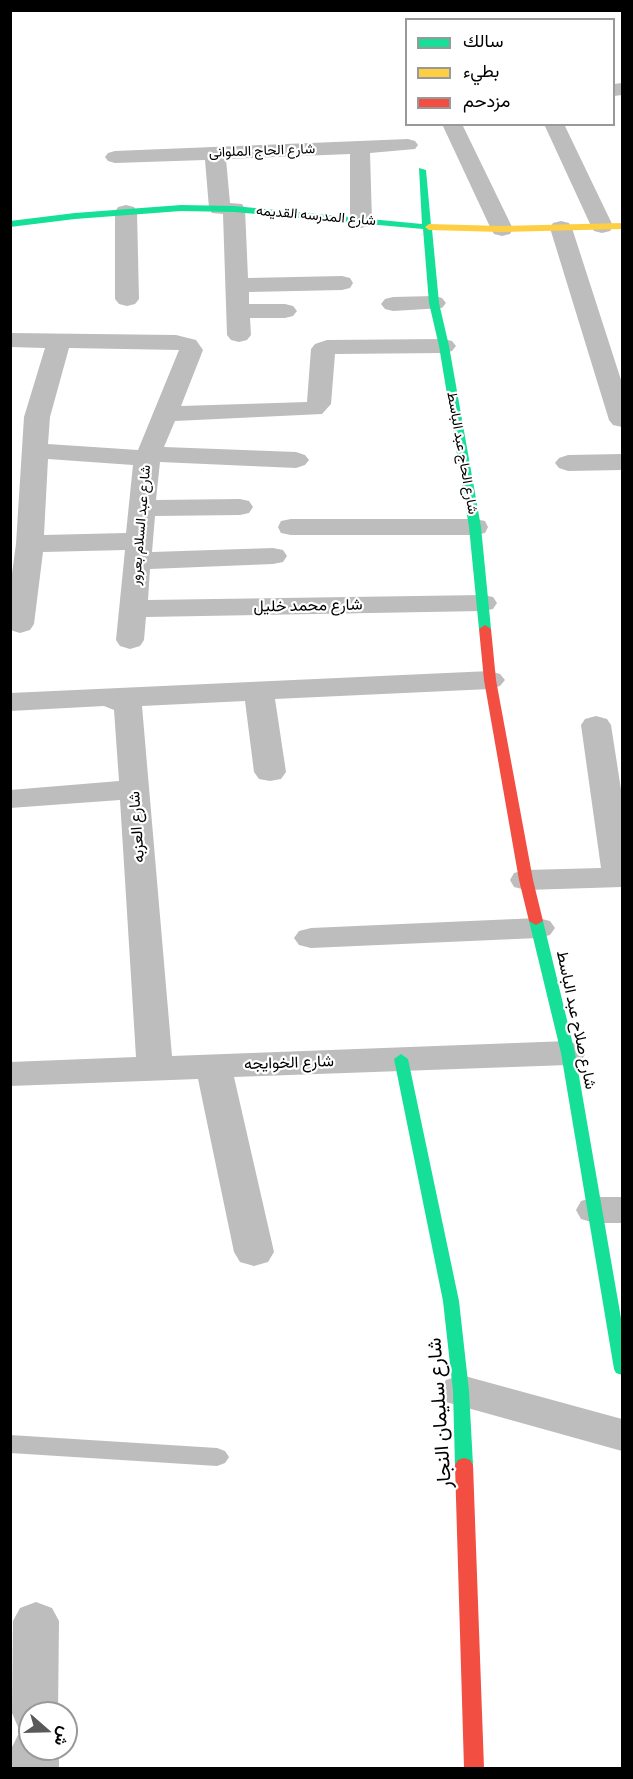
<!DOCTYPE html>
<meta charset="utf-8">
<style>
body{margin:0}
#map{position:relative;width:633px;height:1779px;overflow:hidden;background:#fff;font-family:"PT Sans Narrow",Vazirmatn,sans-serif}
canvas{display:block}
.frame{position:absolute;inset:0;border:12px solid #000;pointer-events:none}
.legend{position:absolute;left:405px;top:18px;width:210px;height:108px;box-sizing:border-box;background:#fff;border:2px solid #999;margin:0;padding:8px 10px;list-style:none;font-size:18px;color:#000}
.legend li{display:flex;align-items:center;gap:12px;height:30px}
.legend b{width:30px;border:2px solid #999}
.north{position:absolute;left:18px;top:1701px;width:60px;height:60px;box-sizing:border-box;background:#fff;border:2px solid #999;border-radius:50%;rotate:110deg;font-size:16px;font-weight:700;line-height:24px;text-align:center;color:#000}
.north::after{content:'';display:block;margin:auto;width:21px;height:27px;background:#595959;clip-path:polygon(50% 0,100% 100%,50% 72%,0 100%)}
</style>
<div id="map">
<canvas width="633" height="1779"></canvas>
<div class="frame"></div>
<ul class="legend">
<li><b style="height:8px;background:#16e098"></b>سالك</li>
<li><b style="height:8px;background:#ffcf43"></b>بطيء</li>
<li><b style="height:8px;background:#f24e42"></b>مزدحم</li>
</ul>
<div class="north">ش</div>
</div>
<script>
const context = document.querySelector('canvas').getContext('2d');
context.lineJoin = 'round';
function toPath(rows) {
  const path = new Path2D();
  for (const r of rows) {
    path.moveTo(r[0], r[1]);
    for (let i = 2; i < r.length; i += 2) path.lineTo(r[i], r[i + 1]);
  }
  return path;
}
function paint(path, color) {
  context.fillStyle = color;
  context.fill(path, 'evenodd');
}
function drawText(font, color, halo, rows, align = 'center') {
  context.font = font + ' "PT Sans Narrow",Vazirmatn,sans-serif';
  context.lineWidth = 4.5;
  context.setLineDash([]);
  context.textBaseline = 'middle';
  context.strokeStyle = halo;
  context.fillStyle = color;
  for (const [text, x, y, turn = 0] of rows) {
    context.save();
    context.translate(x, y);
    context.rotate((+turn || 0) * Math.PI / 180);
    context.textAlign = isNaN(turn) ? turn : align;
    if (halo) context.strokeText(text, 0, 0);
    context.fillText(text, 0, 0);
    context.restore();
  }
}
paint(toPath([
 [10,1435,217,1448,225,1451,229,1457,225,1463,217,1466,10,1453,10,1435]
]), '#bdbdbd');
paint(toPath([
 [622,83,622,95,614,96,614,84,622,83],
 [442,124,462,124,513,229,510,234,502,236,494,234,491,229,442,124],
 [544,124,564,124,613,226,610,231,602,233,594,231,591,226,544,124],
 [408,139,415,141,418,145,415,149,370,153,372,221,369,226,361,228,353,226,350,221,350,154,226,159,230,203,242,204,245,209,248,278,342,276,350,278,353,283,350,288,342,290,249,292,249,304,285,304,293,306,297,311,293,316,285,318,250,318,251,335,247,340,239,342,231,340,227,335,223,214,212,213,209,208,205,160,115,163,108,161,105,157,108,153,115,151,408,139],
 [126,205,134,207,137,212,139,299,135,304,127,306,119,304,115,299,115,212,118,207,126,205],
 [561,221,569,223,572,228,622,383,622,427,613,425,609,420,550,228,553,223,561,221],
 [434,296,442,298,446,303,442,308,393,311,385,309,381,304,385,299,393,297,434,296],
 [10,333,176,335,196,340,203,350,181,406,307,402,311,349,315,344,327,340,444,339,452,341,456,346,452,351,444,353,335,354,331,404,322,414,175,421,164,447,296,452,305,455,309,460,305,465,296,468,160,462,156,500,240,499,249,501,253,507,249,513,240,515,155,516,152,552,273,548,283,550,287,556,283,562,273,564,150,569,148,600,483,595,493,597,497,603,493,609,483,611,146,617,144,640,140,646,130,649,120,646,116,640,125,550,43,552,34,624,30,630,20,633,10,630,10,588,16,544,24,417,45,348,10,347,10,333],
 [69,348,179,350,138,450,48,444,50,417,69,348],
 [48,459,133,465,126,533,44,535,48,459],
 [622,454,622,470,568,471,559,468,555,463,559,458,568,455,622,454],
 [291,519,475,519,485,521,488,527,485,533,475,535,291,535,281,533,278,527,281,521,291,519],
 [490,671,500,674,505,680,500,686,490,689,275,699,286,772,281,779,270,781,259,779,254,772,245,701,142,706,172,1056,568,1041,581,1045,586,1053,581,1061,568,1065,234,1077,274,1252,268,1262,254,1266,240,1262,234,1252,198,1079,10,1086,10,1062,136,1057,120,800,10,808,10,790,119,781,114,710,104,706,10,711,10,693,490,671],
 [596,716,607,719,611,725,622,796,622,887,526,890,514,887,510,880,514,873,526,870,601,868,581,725,585,719,596,716],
 [538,918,550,921,555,928,550,935,538,938,311,948,299,945,294,938,299,931,311,928,538,918],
 [595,1197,622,1197,622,1223,595,1223,581,1219,576,1210,581,1201,595,1197],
 [461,1375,622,1419,622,1451,446,1402,440,1391,446,1380,461,1375],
 [36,1602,52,1608,59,1621,58,1713,30,1713,30,1749,59,1749,59,1768,11,1768,11,1749,18,1735,29,1731,18,1727,12,1713,13,1621,20,1608,36,1602]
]), '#bdbdbd');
paint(toPath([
 [419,168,426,170,431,225,433,227,432,229,439,303,449,346,481,527,491,629,485,633,479,629,469,527,439,346,429,303,423,229,234,212,181,211,75,219,10,227,10,221,75,213,181,205,234,206,422,224,419,168],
 [536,917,543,921,575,1053,622,1324,622,1375,616,1373,614,1369,561,1053,529,921,536,917],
 [401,1054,408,1059,459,1301,469,1391,473,1465,470,1470,464,1472,458,1470,455,1465,453,1391,443,1301,394,1059,401,1054]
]), '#16e098');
paint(toPath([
 [622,223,622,229,502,232,429,230,425,227,429,224,502,226,622,223]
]), '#ffcf43');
paint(toPath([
 [485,625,491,629,496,680,533,880,543,921,536,925,529,921,519,880,484,680,479,629,485,625],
 [464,1458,470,1460,473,1465,484,1768,464,1768,455,1465,458,1460,464,1458]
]), '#f24e42');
drawText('14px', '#000', '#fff', [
 ["شارع الحاج الملوانى",262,151,-2],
 ["شارع المدرسه القديمه",316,216,5],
 ["شارع الحاج عبد الباسط",462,453,80],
 ["شارع عبد السلام بعرور",141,525,-85]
]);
drawText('16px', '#000', '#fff', [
 ["شارع محمد خليل",308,606,-1],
 ["شارع العزبه",137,827,-94],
 ["شارع صلاح عبد الباسط",576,1020,78],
 ["شارع الخوايجه",289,1063,-2]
]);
drawText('20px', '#000', '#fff', [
 ["شارع سليمان النجار",440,1413,-94]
]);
</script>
